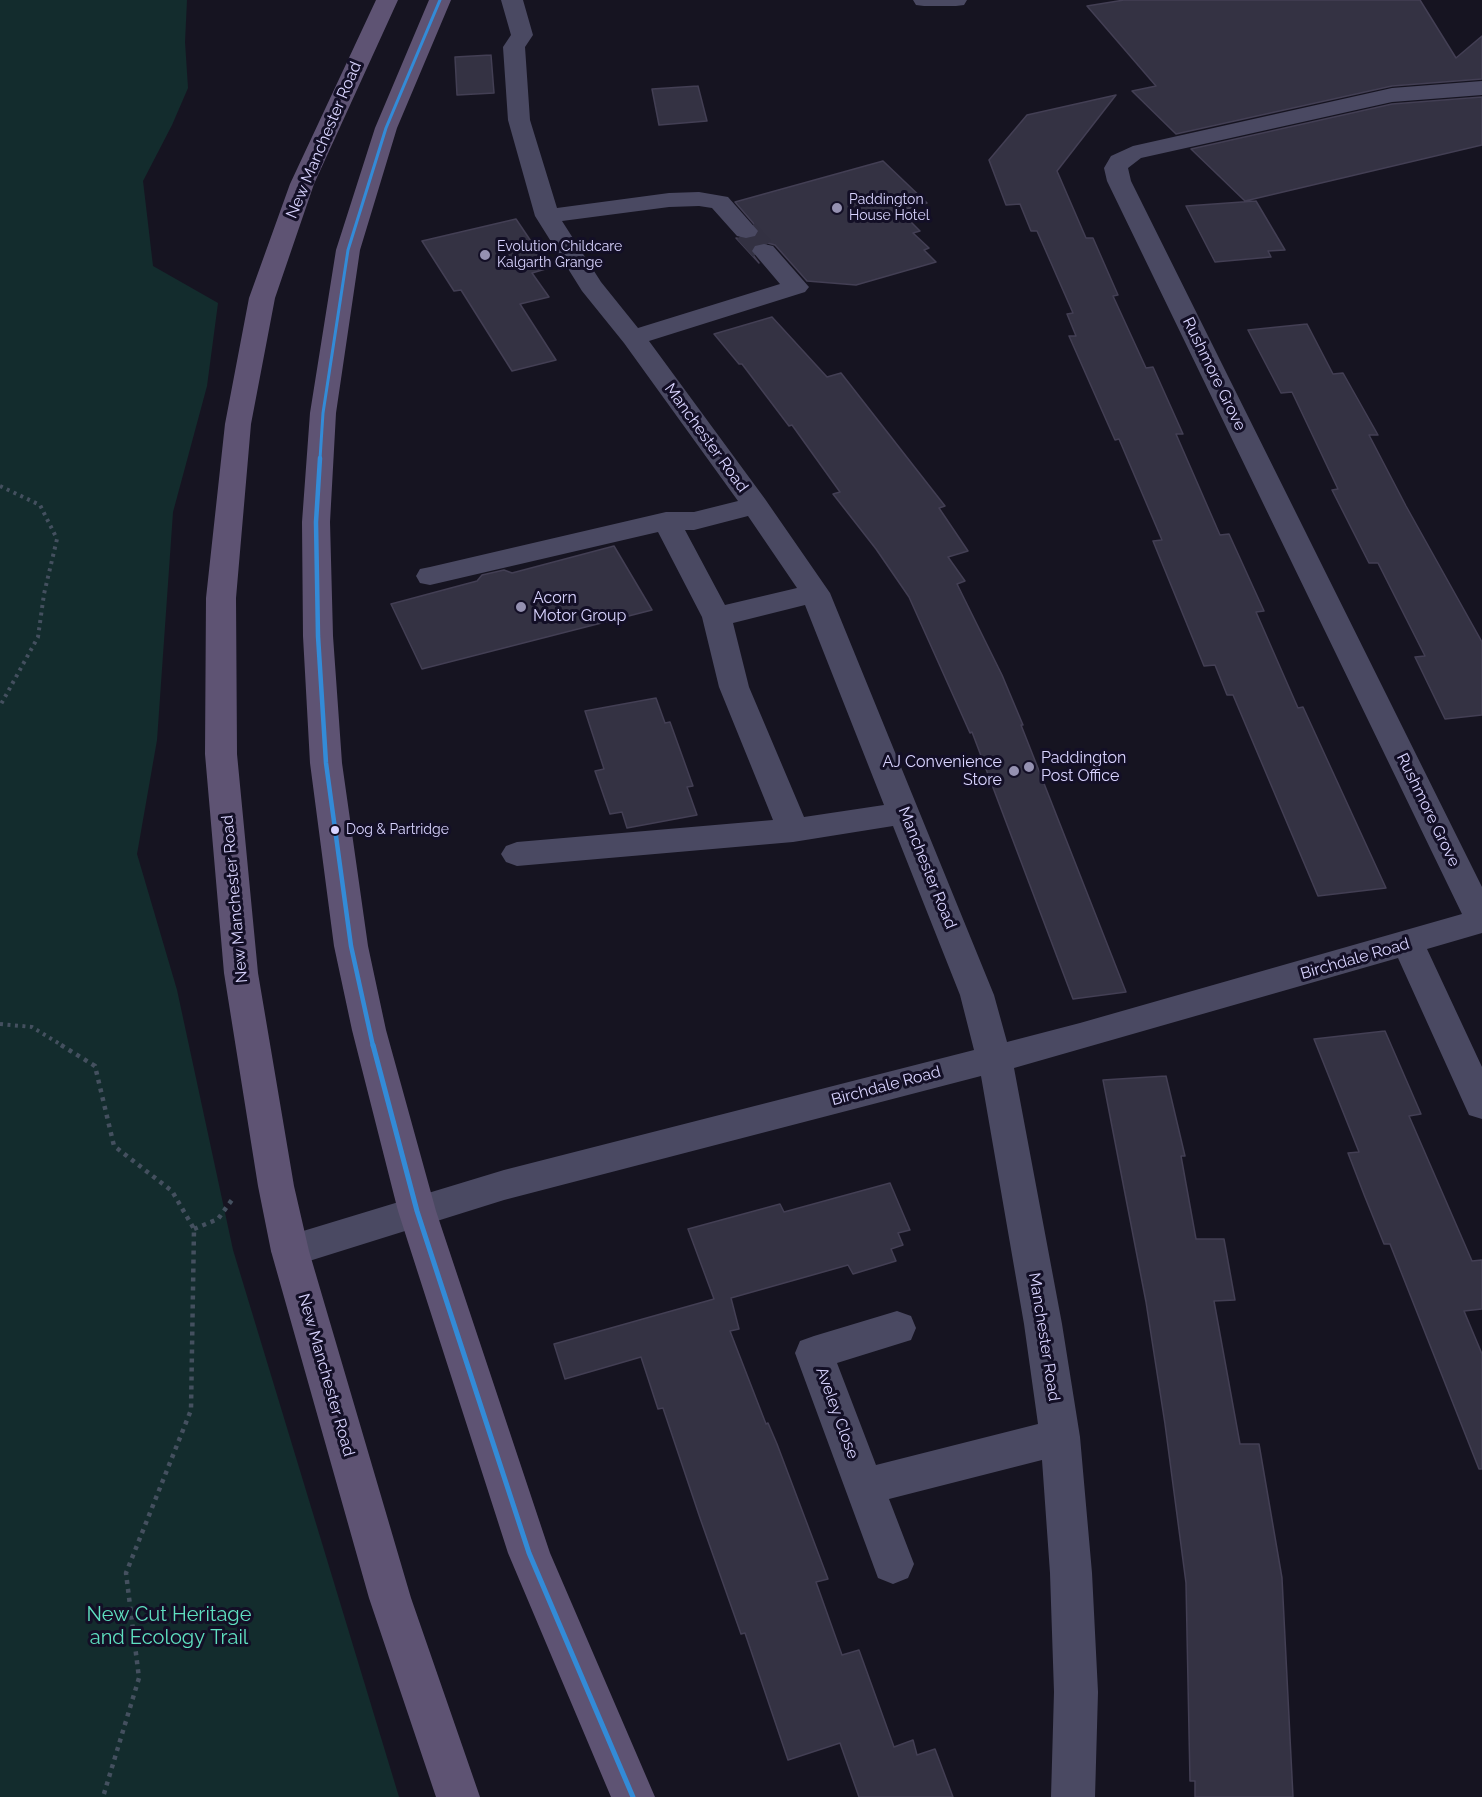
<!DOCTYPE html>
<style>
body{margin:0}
canvas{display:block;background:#161421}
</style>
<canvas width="1482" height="1797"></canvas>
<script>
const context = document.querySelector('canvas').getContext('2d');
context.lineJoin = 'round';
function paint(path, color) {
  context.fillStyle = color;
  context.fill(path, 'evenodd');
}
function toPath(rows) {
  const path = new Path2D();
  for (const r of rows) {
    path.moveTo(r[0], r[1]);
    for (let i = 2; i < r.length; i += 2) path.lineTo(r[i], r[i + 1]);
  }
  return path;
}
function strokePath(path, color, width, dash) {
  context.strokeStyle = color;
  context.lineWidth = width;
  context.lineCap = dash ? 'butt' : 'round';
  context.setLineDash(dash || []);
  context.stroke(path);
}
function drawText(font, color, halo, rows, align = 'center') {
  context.font = font + ' Raleway,sans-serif';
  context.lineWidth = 6;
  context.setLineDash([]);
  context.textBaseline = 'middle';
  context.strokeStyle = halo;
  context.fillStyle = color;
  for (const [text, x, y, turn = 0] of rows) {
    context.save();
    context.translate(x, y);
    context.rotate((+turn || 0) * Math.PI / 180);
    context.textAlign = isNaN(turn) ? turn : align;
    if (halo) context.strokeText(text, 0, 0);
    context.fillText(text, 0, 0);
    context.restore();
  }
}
paint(toPath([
 [0,0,187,0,185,42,188,88,172,125,143,181,153,266,218,303,207,386,173,512,157,740,137,854,177,990,233,1250,399,1797,0,1797]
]), '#132c2d');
const building = toPath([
 [1124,0,1420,0,1456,58,1482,36,1482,79,1392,86,1176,134,1132,91,1156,86,1087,6,1124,0],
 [491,55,494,93,457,95,455,57,491,55],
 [698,86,707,121,659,125,652,89,698,86],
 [1116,95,1057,171,1086,238,1093,238,1118,295,1113,296,1146,368,1153,367,1183,434,1176,434,1220,535,1229,534,1264,611,1256,612,1298,708,1303,707,1386,888,1318,896,1233,695,1227,695,1215,665,1204,666,1153,541,1162,540,1119,439,1115,440,1069,336,1076,336,1067,314,1073,313,1037,231,1031,231,1020,204,1006,205,989,160,1027,115,1116,95],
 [1482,97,1482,145,1245,201,1191,149,1392,104,1482,97],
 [883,161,927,203,900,211,920,231,913,233,929,248,924,250,936,262,856,285,807,281,775,245,764,242,753,245,750,251,759,263,736,238,746,240,755,238,760,231,735,202,883,161],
 [1256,201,1285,250,1268,251,1271,257,1215,262,1186,206,1256,201],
 [516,219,549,268,532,273,549,297,520,304,556,360,512,371,461,290,454,291,422,241,516,219],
 [772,317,827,377,841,373,945,506,939,508,968,551,948,557,965,581,957,584,1002,675,1023,725,1021,725,1126,992,1073,999,972,732,970,733,909,597,876,549,833,494,840,492,792,425,789,426,742,364,739,364,714,334,772,317],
 [1307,324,1333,374,1343,373,1378,435,1369,435,1406,506,1482,642,1482,715,1445,719,1415,657,1425,656,1378,563,1369,563,1332,490,1338,489,1292,392,1281,393,1248,330,1307,324],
 [614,546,652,610,422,669,391,604,477,581,482,575,504,570,512,573,614,546],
 [656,698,665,723,670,722,693,786,687,787,697,815,627,828,622,812,610,814,595,771,604,769,585,711,656,698],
 [1385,1031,1421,1114,1409,1116,1472,1261,1482,1260,1482,1309,1464,1311,1482,1354,1482,1469,1479,1469,1390,1244,1384,1244,1365,1197,1348,1153,1359,1152,1314,1039,1385,1031],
 [1166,1076,1185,1156,1181,1156,1196,1239,1224,1239,1235,1300,1214,1301,1240,1444,1259,1444,1282,1578,1293,1797,1195,1797,1195,1781,1190,1781,1186,1583,1165,1424,1146,1302,1103,1080,1166,1076],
 [890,1183,910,1230,898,1233,903,1245,891,1249,896,1261,853,1274,848,1265,731,1298,739,1329,730,1331,766,1424,768,1423,777,1444,828,1579,816,1582,842,1655,859,1650,894,1747,913,1740,917,1755,935,1749,953,1797,859,1797,840,1743,788,1760,745,1633,741,1634,700,1518,663,1408,658,1409,641,1357,565,1379,554,1344,714,1299,688,1229,780,1204,784,1212,890,1183]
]);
paint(building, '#343243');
strokePath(building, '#433f54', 1.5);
strokePath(toPath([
 [746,231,764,251]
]), '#333142', 24, [24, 12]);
strokePath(toPath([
 [0,486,40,505,57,539,44,594,38,637,0,706],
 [0,1024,32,1027,63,1046]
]), '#44505f', 4, [3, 4.5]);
strokePath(toPath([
 [61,1045,95,1066,114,1146,172,1191,194,1229,191,1410,126,1573,139,1678,103,1797],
 [194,1229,218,1219,234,1197]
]), '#44505f', 4.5, [4, 5]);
paint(toPath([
 [501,0,523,0,533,35,525,47,530,120,557,208,669,193,699,192,728,197,758,231,755,236,746,238,737,236,712,208,699,206,669,207,562,221,601,282,638,328,780,284,752,251,755,246,764,244,773,246,809,287,805,292,649,341,765,499,830,593,994,995,1007,1042,1080,1023,1462,914,1107,181,1104,168,1111,156,1133,146,1392,88,1482,81,1482,95,1392,102,1141,158,1128,168,1131,181,1482,887,1482,933,1427,949,1482,1067,1482,1119,1469,1115,1398,958,1014,1068,1062,1324,1080,1437,1092,1573,1098,1692,1095,1797,1051,1797,1054,1692,1050,1573,1042,1460,889,1499,914,1564,908,1578,893,1584,878,1578,795,1353,800,1341,814,1336,897,1311,911,1316,916,1328,911,1340,837,1363,876,1465,1038,1424,1024,1324,981,1076,504,1200,290,1267,277,1262,271,1251,277,1240,290,1235,504,1170,974,1050,960,995,893,826,793,842,517,866,506,862,501,854,506,846,517,842,773,820,719,687,702,617,658,532,430,585,420,583,416,576,420,569,430,567,666,512,694,512,738,501,624,343,582,291,535,216,508,120,503,47,511,35,501,0],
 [748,516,797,588,725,605,685,530,694,530,748,516],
 [805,605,884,805,804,817,749,687,733,623,805,605],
 [913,0,967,0,964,5,956,6,924,6,916,5,913,0]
]), '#4a4962');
paint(toPath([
 [376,0,398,0,314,184,275,298,251,424,236,598,237,754,258,973,294,1186,309,1251,411,1598,480,1797,436,1797,369,1598,271,1251,258,1186,224,973,205,754,206,598,225,424,249,298,290,184,376,0],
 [429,0,451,0,397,128,360,250,336,413,330,522,333,636,342,763,368,946,386,1030,436,1211,550,1553,655,1797,611,1797,508,1553,398,1211,352,1030,334,946,310,763,303,636,302,522,310,413,336,250,375,128,429,0]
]), '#5e5373');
strokePath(toPath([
 [320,459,323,413,348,250,386,128,440,0]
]), '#338bd7', 3);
strokePath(toPath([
 [320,458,316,522,318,636,326,763,351,946,373,1046]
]), '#338bd7', 4.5);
strokePath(toPath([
 [373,1045,417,1211,529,1553,633,1797]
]), '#338bd7', 5);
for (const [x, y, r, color] of [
 [837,208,6,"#9591b1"],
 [485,255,6,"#9591b1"],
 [521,607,6,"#9591b1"],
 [1029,767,6,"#9591b1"],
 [1014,771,6,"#9591b1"],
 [335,830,5,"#d9d4ff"]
]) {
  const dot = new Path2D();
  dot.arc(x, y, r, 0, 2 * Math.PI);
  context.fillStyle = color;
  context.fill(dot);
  strokePath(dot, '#130f26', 2);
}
drawText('14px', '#d9d4ff', '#130f26', [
 ["Paddington",849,200],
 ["House Hotel",849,216],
 ["Evolution Childcare",497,247],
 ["Kalgarth Grange",497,263]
], 'left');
drawText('14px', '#d9d4ff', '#130f26', [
 ["Dog & Partridge",346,830]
], 'left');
drawText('16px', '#d9d4ff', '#130f26', [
 ["New Manchester Road",324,140,-67],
 ["Rushmore Grove",1214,374,64],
 ["Manchester Road",706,438,54],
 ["Rushmore Grove",1428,810,64],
 ["Manchester Road",927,868,68],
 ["New Manchester Road",235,899,-95],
 ["Birchdale Road",1355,959,-16],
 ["Birchdale Road",886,1086,-15],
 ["Manchester Road",1044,1337,81],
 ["New Manchester Road",326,1375,74],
 ["Aveley Close",837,1413,70]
]);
drawText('16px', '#d9d4ff', '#130f26', [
 ["Acorn",533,598],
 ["Motor Group",533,616],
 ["Paddington",1041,758],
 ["Post Office",1041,776],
 ["AJ Convenience",1002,762,"right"],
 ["Store",1002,780,"right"]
], 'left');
drawText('20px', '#5fe0c0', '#130f26', [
 ["New Cut Heritage",169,1615],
 ["and Ecology Trail",169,1638]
]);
</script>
